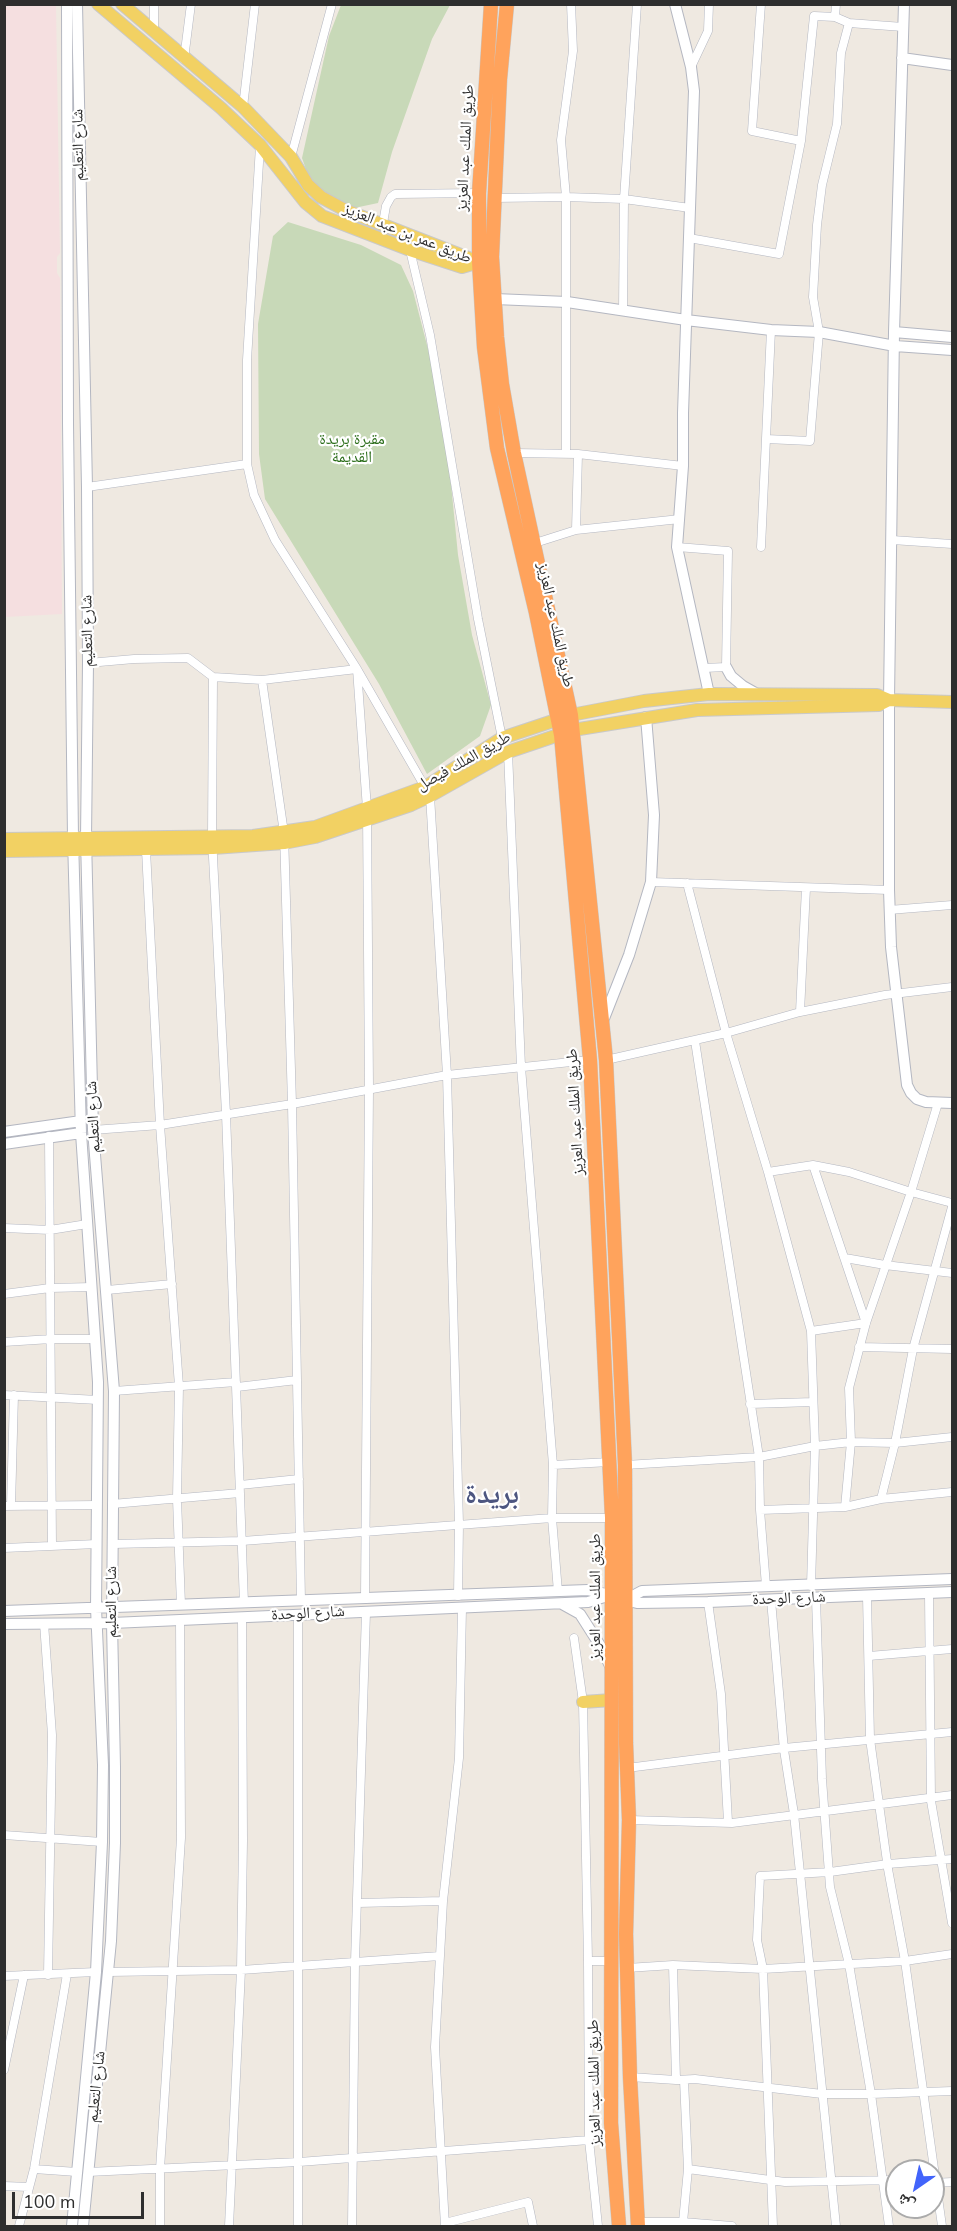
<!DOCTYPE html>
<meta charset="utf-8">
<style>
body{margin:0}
#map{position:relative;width:957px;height:2231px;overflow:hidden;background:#efe9e1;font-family:"Nunito Sans","Noto Naskh Arabic",sans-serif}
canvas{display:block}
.frame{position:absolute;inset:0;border:6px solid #2e2e2e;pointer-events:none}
.north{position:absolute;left:885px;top:2159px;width:60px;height:60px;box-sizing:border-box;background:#fff;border:2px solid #ababab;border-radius:50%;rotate:214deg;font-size:16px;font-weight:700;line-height:24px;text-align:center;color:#2e2e2e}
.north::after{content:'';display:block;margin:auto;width:21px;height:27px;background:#4264fb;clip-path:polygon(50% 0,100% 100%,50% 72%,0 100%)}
.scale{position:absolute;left:12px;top:2192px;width:132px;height:27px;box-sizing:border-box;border:3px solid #2e2e2e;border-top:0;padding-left:8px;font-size:18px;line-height:21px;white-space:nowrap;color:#2e2e2e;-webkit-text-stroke:4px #fff;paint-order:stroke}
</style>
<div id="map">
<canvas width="957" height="2231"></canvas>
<div class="frame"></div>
<div class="north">ش</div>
<div class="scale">100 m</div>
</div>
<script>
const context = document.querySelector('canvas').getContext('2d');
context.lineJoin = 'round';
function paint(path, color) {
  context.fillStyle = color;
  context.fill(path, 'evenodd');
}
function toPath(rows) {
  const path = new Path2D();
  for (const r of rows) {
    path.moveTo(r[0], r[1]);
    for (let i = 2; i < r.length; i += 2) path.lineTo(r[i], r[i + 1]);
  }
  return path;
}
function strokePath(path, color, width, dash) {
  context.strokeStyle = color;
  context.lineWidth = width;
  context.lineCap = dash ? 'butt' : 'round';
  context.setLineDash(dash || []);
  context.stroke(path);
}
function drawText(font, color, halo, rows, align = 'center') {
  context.font = font + ' "Nunito Sans","Noto Naskh Arabic",sans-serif';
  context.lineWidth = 4.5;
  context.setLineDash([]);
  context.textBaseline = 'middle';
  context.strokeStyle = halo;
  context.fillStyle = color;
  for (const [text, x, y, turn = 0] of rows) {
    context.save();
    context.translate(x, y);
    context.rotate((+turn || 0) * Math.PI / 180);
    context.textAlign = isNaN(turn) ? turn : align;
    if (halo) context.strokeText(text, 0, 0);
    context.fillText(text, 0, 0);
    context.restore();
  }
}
paint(toPath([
 [5,4,56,5,60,253,57,257,57,273,60,278,62,614,5,617]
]), '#f5dfe0');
paint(toPath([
 [341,5,450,5,432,39,392,152,378,203,359,207,350,207,326,195,308,175,302,158,329,36],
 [288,222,361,245,401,265,413,291,435,376,451,484,458,555,472,635,491,705,480,736,427,774,379,684,265,499,259,454,258,324,273,236]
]), '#c8d9b8');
const street = toPath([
 [761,4,752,131,801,141],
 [835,17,836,4],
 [154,31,154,4],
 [184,59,191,4],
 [691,67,708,31,709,4],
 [243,107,255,4],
 [260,146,247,360,247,464,254,495,275,540,357,669,425,787],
 [291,157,332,4],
 [494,198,566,197,624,199,690,208],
 [383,223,386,206,391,197,395,194,479,193],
 [689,238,779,254,801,141,814,16,835,17,849,23,903,27],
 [410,250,430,335,478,619,502,738],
 [623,311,624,199,637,4],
 [766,439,810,441,819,332,813,297,817,225,822,185,837,124,841,53,849,23],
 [514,453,578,454,683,466],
 [566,454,566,197,561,140,573,51,571,4],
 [87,487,247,464],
 [576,530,578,454],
 [892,540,952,544],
 [535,543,576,530,680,519],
 [677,547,728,551,726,667,704,668],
 [761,547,771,330],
 [88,663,134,659,188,658,213,677,262,680,357,669,367,809,369,1089,365,1599],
 [213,677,212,837,226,1114,244,1603],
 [262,680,284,833,292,1104,301,1601],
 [508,752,521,1067,553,1465,552,1518,558,1592],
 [430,796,447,1075,459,1524,458,1596],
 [146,850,160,1125,179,1386,177,1499,181,1605],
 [651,882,889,890],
 [687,883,726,1033,768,1172,811,1331,815,1446,811,1586],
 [889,910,952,905],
 [800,1012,806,888],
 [695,1041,759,1457,760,1510,766,1586],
 [606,1060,726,1033,800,1012,885,995,952,987],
 [93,1130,160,1125,292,1104,447,1075,590,1060],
 [49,1136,52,1546],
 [813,1165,866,1323],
 [768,1172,813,1165,849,1172,911,1192,952,1203],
 [4,1228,50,1230,87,1224],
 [845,1258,885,1265,952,1273],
 [107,1290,172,1284],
 [4,1294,50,1288,92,1287],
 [811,1331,866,1323],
 [4,1342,51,1339,95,1339],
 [859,1347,952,1349],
 [237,1387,297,1380],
 [114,1391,236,1382],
 [4,1395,98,1400],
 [750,1404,813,1402],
 [553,1465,610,1462],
 [625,1465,759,1457,815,1446,851,1442,895,1443,952,1437],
 [240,1485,299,1479],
 [881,1499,895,1443,913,1349,952,1207],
 [112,1504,240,1493],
 [4,1506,97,1505],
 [11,1506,14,1395],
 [845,1507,851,1442,849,1388,866,1323,911,1192,938,1103],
 [760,1510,845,1507,881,1499,952,1492],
 [113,1544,242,1541,552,1518,612,1518],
 [4,1548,97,1544],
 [929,1594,931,1801,952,1923],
 [867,1596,870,1739,888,1869,905,1961,942,2226],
 [816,1599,822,1779,830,1887,849,1964,871,2094,889,2226],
 [771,1600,784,1750,794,1814,836,2226],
 [708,1602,721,1694,728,1822],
 [44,1623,52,1735,48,1975],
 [574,1638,583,1702,588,1961,589,2140,598,2226],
 [869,1656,952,1649],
 [627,1768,784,1748,952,1732],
 [629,1820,732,1823,952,1795],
 [4,1835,102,1842],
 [358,1903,443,1901],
 [588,1961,610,1961],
 [673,1965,676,2080],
 [627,1968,673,1965,763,1969,905,1961,952,1954],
 [108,1972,241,1970,440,1956],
 [4,1976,96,1972],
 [4,2070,24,1975],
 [630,2077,676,2080,695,2079,822,2094,871,2094,952,2091],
 [34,2169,77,2172],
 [688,2169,785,2182,897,2180],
 [88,2172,299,2162,589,2140],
 [933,2183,952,2182],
 [4,2186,29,2187],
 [638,2222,683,2222,732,2226],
 [683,2222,688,2169,684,2080],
 [445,2223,528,2202,533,2226],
 [19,2226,34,2169,67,1974],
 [160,2226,160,2169,181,1838,180,1620],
 [229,2226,241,1970,243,1841,242,1617],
 [298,2226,298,1615],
 [352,2226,355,1962,366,1612],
 [445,2226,435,2047,443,1901,459,1758,462,1608],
 [773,2226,763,1969,757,1940,760,1876,830,1872,888,1864,952,1859]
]);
const secondary = toPath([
 [67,4,68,423,73,838,81,1133,98,1382,96,1608,103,1765,102,1842,96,1972,72,2226],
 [77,4,87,487,88,663,86,838,93,1130,114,1391,112,1623,115,1767,115,1843,111,1941,83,2226],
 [675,4,691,67,694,91,683,413,683,466,677,547,709,694],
 [904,4,894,332,889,700,889,890,891,947,907,1085,911,1093,917,1099,926,1102,952,1103],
 [902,58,952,65],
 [495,299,567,302,686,320,771,330,819,332,895,346,952,350],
 [894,332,952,337],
 [726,667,731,676,743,686,759,695],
 [603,1021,629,955,651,882,654,815,646,717],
 [4,1132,81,1121],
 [4,1144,81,1133],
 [625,1600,642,1591,952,1579],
 [625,1600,637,1603,708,1602,952,1592],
 [562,1604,580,1614,601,1647,611,1668],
 [4,1611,588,1590,610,1595],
 [4,1624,112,1623,588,1602,611,1595]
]);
const primary = toPath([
 [98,4,221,108,260,145,305,202,322,216,410,250,462,267,479,262],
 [122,4,243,107,291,157,308,185,321,197,345,210,479,262],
 [4,839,253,836,315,827,425,787,502,738,571,715,644,701,709,694,877,695,889,700,952,702],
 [4,851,213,848,284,843,315,837,411,805,430,796,508,752,573,730,697,710,879,705,889,700],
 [583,1702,612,1700]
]);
const highway = toPath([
 [491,4,479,193,479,262,484,347,497,448,536,613,561,735,590,1060,612,1518,611,2123,619,2226],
 [507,4,500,79,492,257,497,337,502,384,514,453,571,715,606,1060,625,1465,626,1743,629,1820,626,1934,630,2077,638,2226]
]);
strokePath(street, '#b4b7c1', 9);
strokePath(secondary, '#b4b7c1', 12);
strokePath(primary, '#c9c9c9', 14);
strokePath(highway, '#c9c9c9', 15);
strokePath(street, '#fff', 8);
strokePath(secondary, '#fff', 10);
strokePath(primary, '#f2d163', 12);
strokePath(highway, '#ffa35c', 14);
drawText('16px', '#2e2e2e', '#fff', [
 ["شارع التعليم",79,145,-91],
 ["طريق الملك عبد العزيز",466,148,-87],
 ["طريق عمر بن عبد العزيز",407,234,22],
 ["طريق الملك عبد العزيز",555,625,78],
 ["شارع التعليم",88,631,-91],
 ["طريق الملك فيصل",464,762,-29],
 ["طريق الملك عبد العزيز",576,1112,-93],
 ["شارع التعليم",94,1117,-93],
 ["طريق الملك عبد العزيز",596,1597,-90],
 ["شارع الوحدة",789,1599,-2],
 ["شارع التعليم",112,1602,-90],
 ["شارع الوحدة",308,1614,-3],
 ["طريق الملك عبد العزيز",595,2083,-91],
 ["شارع التعليم",97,2087,-84]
]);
drawText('16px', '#2c6e1b', '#fff', [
 ["مقبرة بريدة",352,440],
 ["القديمة",352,458]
]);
drawText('bold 28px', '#4d5680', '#fff', [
 ["بريدة",492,1496]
]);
</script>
